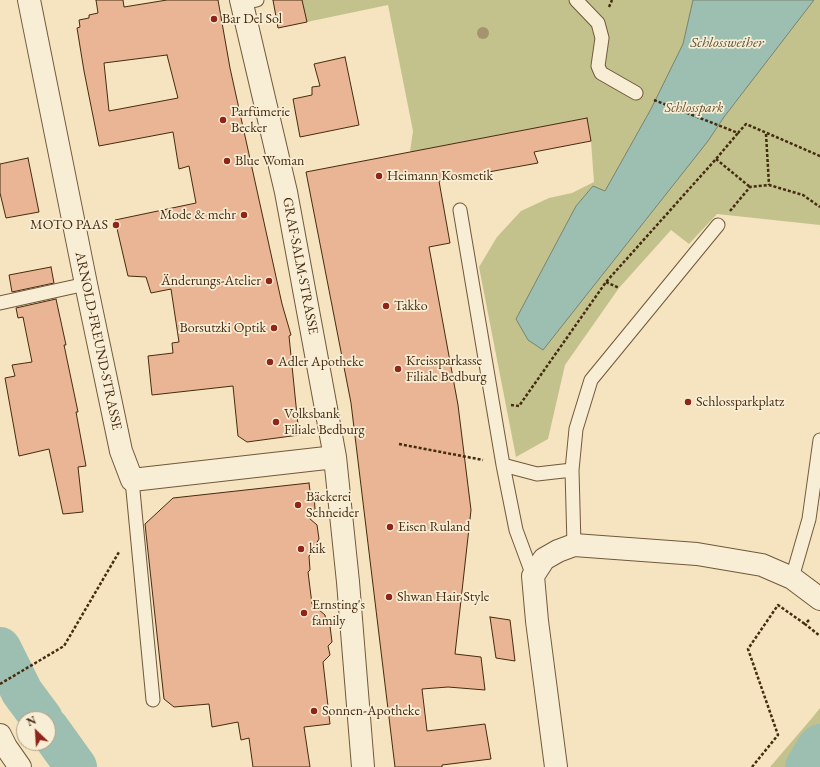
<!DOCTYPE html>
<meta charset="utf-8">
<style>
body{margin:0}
#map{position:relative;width:820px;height:767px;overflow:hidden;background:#f5e4bf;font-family:"EB Garamond",serif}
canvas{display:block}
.north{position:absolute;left:16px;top:711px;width:40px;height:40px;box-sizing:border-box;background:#f8edd5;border:1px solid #b09f86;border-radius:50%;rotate:335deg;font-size:11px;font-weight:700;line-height:16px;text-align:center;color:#452b0f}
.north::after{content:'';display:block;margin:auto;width:14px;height:18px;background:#8f2418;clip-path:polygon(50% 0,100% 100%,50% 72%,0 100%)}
</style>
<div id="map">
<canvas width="820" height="767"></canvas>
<div class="north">N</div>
</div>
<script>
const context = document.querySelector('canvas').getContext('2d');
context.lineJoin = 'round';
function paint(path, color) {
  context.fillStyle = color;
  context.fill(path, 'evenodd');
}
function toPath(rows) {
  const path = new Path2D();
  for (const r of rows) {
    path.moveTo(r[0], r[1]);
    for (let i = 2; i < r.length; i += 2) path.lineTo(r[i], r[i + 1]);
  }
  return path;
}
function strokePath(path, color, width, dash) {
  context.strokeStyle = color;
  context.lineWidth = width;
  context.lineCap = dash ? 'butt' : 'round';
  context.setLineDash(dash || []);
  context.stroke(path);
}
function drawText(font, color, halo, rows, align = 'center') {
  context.font = font + ' "EB Garamond",serif';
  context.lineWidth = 3.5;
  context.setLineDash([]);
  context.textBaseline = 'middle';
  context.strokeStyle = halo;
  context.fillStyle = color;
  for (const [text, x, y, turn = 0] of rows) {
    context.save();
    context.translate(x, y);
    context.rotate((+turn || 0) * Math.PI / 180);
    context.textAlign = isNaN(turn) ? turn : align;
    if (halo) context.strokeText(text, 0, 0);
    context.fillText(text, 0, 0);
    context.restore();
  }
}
paint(toPath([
 [273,0,820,0,820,225,717,214,689,244,671,230,619,288,565,365,548,439,516,457,479,267,497,237,521,211,549,198,572,193,594,182,591,141,587,118,410,152,413,131,388,5,278,28],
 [820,708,820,767,770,767,812,718]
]), '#c3c28d');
const water = toPath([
 [693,0,814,0,724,117,708,141,543,350,528,340,516,319,576,206,593,186,605,191,651,109,683,44,693,0]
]);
paint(water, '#9cbfb1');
strokePath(water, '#798470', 1);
strokePath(toPath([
 [0,648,22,692,42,719],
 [48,728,76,767],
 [806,767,817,748,820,745]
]), '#9cbfb1', 42);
const building = toPath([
 [96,0,123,0,124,7,167,0,218,0,230,68,282,304,291,335,289,336,299,435,247,442,238,436,233,386,152,395,148,356,173,353,172,343,179,342,171,289,151,293,146,277,128,276,115,220,196,203,189,166,179,169,173,132,99,146,84,71,77,28,80,27,79,20,89,18,89,15,98,13,96,0],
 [167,55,178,98,109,111,104,63,167,55],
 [273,0,302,0,307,22,278,28,273,0],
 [345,57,359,125,300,137,293,99,312,95,312,87,320,86,314,64,345,57],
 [587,118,591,141,534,152,538,163,439,181,450,243,429,247,458,405,471,510,455,654,481,657,485,690,448,687,422,689,427,731,485,724,491,759,442,765,442,767,395,767,351,403,306,172,587,118],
 [28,158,39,212,6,218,0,193,0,164,28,158],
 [51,267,54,283,12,292,9,275,51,267],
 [56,299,66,345,64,345,78,412,76,412,86,466,78,467,83,512,63,514,49,449,19,456,5,378,15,376,12,365,32,362,23,317,18,318,16,308,56,299],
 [309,483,310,491,314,494,315,509,309,518,317,525,319,539,316,544,316,547,309,556,310,570,308,572,312,604,325,615,326,623,330,626,332,642,328,646,330,655,323,662,330,724,304,727,310,767,253,767,249,738,241,740,238,722,212,727,209,704,174,707,164,699,145,524,173,498,309,483],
 [490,617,510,620,515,661,496,658,490,617]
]);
paint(building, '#e9b594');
strokePath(building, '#452b0f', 1);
const lane = toPath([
 [576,0,598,23,602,38,598,66,601,73,636,93],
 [242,3,257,0],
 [460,210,503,465,516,530,533,576],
 [0,303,86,284],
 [503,465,537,474,572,470],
 [132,480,153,700],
 [574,545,572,470,576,429,591,380,718,225],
 [792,578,809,519,820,440]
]);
const street = toPath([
 [29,0,86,284,121,451,132,480,335,457],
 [241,0,286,192,335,457,348,582,363,767],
 [0,735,6,747,20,767],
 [556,767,537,621,533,576,544,559,558,551,574,545,697,554,762,565,792,578,820,599]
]);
strokePath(lane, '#71593b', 15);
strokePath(street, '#71593b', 24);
strokePath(toPath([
 [609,7,612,0],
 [654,100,738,133,746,124,820,156],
 [766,134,769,185],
 [716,159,750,187],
 [730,211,750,187,769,185,803,195,820,207],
 [606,282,619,288],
 [511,405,519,406,606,282,716,159,738,133],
 [399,444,483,460],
 [809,620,805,624,820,636],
 [0,684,64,646,119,552],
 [752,767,778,735,748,649,778,605,805,624]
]), '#452b0f', 2.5, [3, 2]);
strokePath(lane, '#f8edd5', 13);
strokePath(street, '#f8edd5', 22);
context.fillStyle = '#a5936f';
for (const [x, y] of [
 [483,33]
]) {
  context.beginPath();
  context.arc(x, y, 6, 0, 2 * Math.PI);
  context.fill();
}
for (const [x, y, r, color] of [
 [214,19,4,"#8f2418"],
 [223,120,4,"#8f2418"],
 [227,161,4,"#8f2418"],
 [379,176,4,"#8f2418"],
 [244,215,4,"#8f2418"],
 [116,225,4,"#8f2418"],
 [269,281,4,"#8f2418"],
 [386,306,4,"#8f2418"],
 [274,328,4,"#8f2418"],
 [270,362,4,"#8f2418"],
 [398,369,4,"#8f2418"],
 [688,402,4,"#8f2418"],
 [276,422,4,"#8f2418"],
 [298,505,4,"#8f2418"],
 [390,527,4,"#8f2418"],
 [301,549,4,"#8f2418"],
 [389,597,4,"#8f2418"],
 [304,613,4,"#8f2418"],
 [314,711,4,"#8f2418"]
]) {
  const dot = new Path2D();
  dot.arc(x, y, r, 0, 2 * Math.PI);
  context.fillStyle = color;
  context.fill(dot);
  strokePath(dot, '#f8edd5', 1.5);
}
drawText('14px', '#452b0f', '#f8edd5', [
 ["Bar Del Sol",222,19],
 ["Parfümerie",231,112],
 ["Becker",231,128],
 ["Blue Woman",235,161],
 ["Heimann Kosmetik",387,176],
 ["Mode & mehr",236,215,"right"],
 ["MOTO PAAS",108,225,"right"],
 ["Änderungs-Atelier",261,281,"right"],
 ["Takko",394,306],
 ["Borsutzki Optik",266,328,"right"],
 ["Kreissparkasse",406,361],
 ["Filiale Bedburg",406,377],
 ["Adler Apotheke",278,362],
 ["Schlossparkplatz",696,402],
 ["Volksbank",284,414],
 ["Filiale Bedburg",284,430],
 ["Bäckerei",306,497],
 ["Schneider",306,513],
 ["Eisen Ruland",398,527],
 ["kik",309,549],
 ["Shwan Hair Style",397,597],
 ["Ernsting's",312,605],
 ["family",312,621],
 ["Sonnen-Apotheke",322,711]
], 'left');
drawText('italic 14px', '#64512e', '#f8edd5', [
 ["Schlosspark",694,108]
]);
drawText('14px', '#452b0f', '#f8edd5', [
 ["GRAF-SALM-STRASSE",300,266,79],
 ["ARNOLD-FREUND-STRASSE",98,341,78]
]);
drawText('italic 15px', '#5b5038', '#f8edd5', [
 ["Schlossweiher",727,43]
]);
</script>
